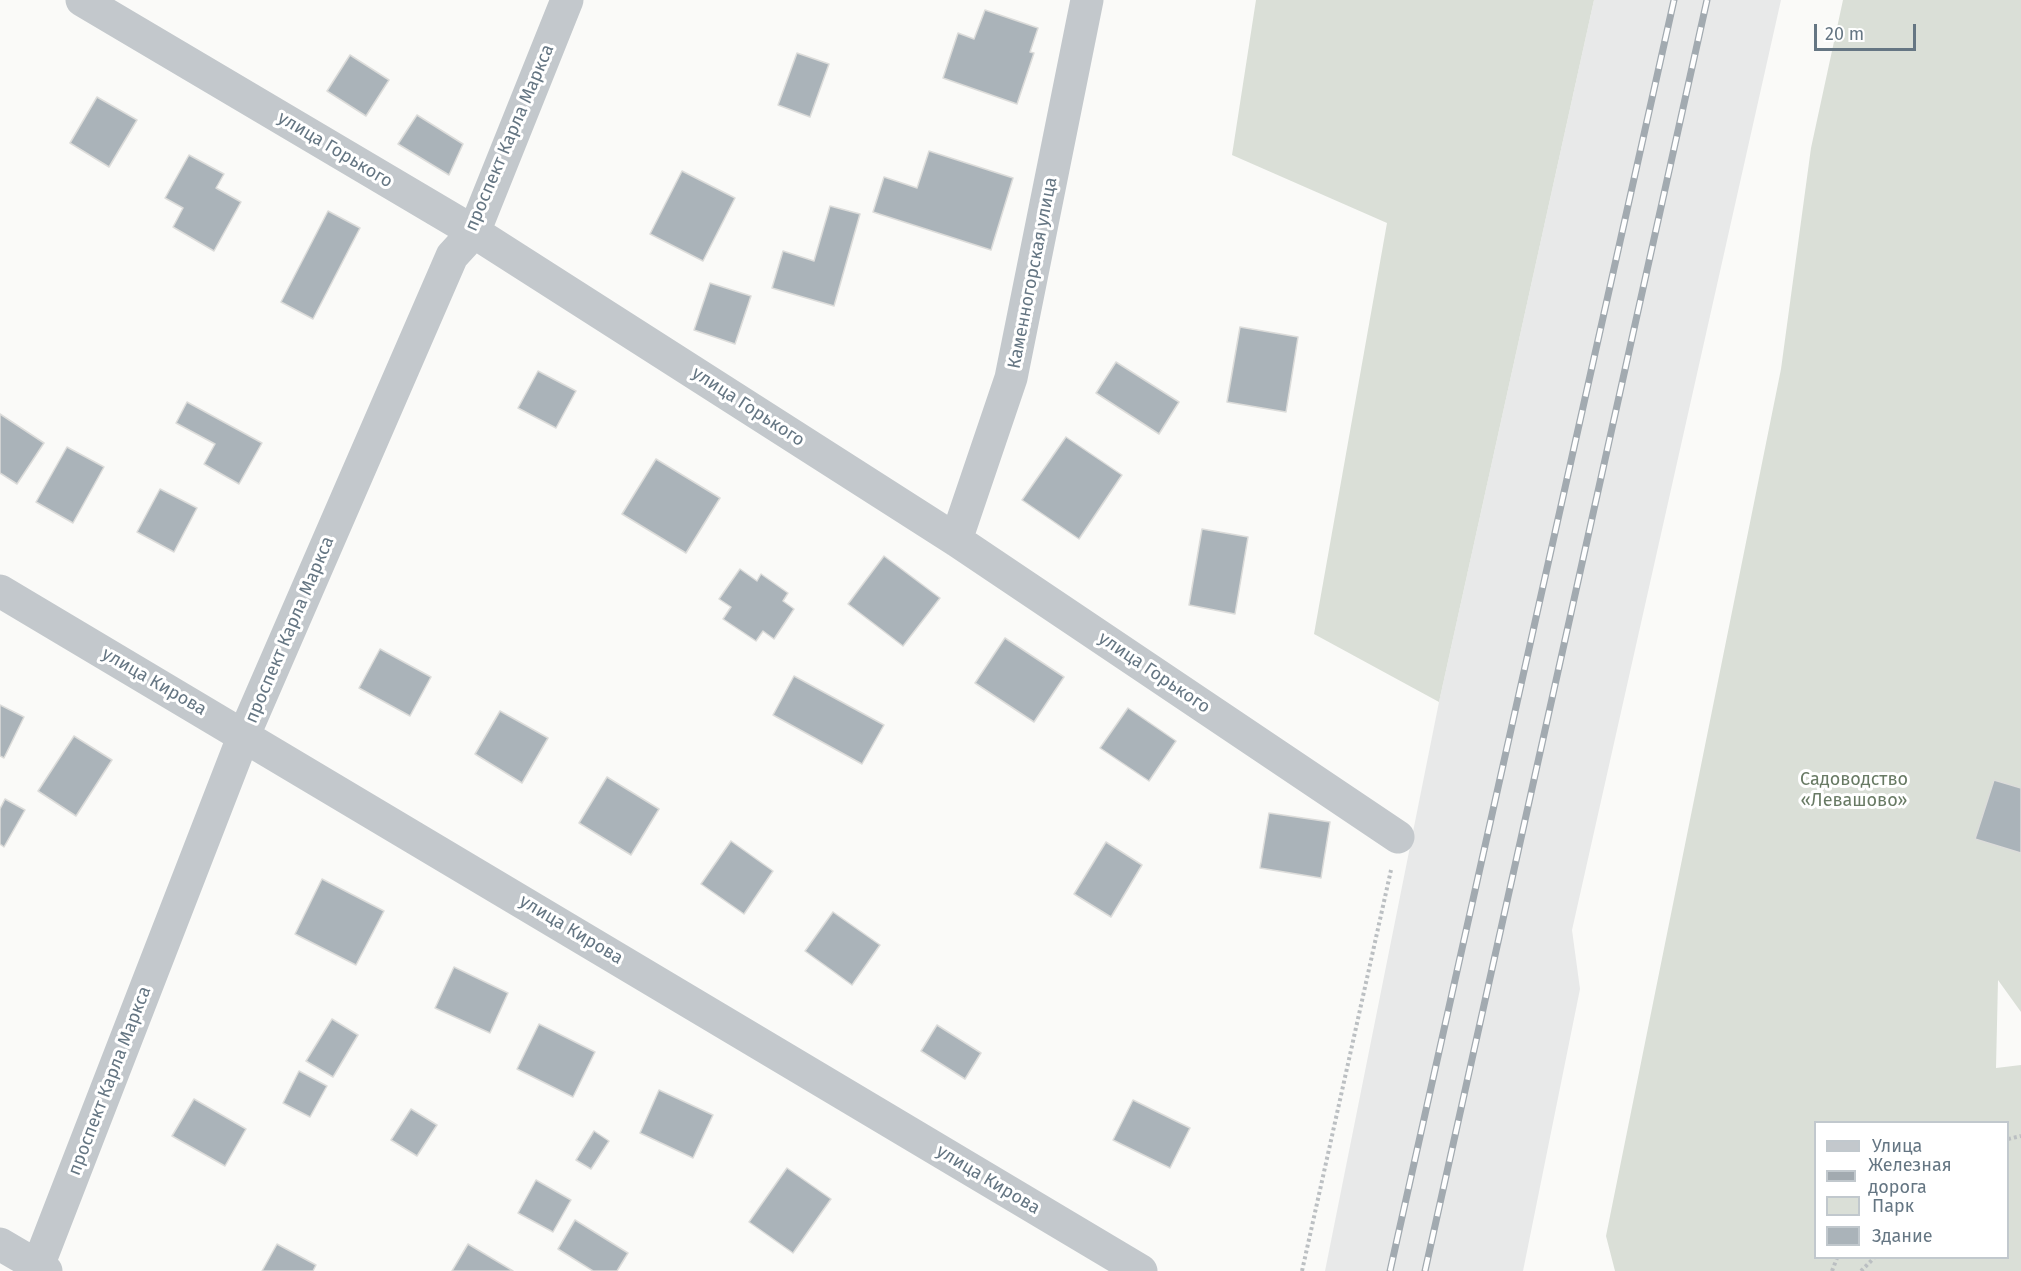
<!DOCTYPE html>
<meta charset="utf-8">
<style>
body{margin:0}
#map{position:relative;width:2021px;height:1271px;overflow:hidden;background:#fafaf8;font-family:"Fira Sans",sans-serif}
canvas{display:block}
.legend{position:absolute;left:1814px;top:1121px;width:195px;height:138px;box-sizing:border-box;background:#fff;border:2px solid #c1c8cd;margin:0;padding:8px 10px;list-style:none;font-size:18px;color:#657683}
.legend li{display:flex;align-items:center;gap:12px;height:30px}
.legend b{width:30px;border:2px solid #c1c8cd}
.scale{position:absolute;left:1814px;top:24px;width:102px;height:27px;box-sizing:border-box;border:3px solid #657683;border-top:0;padding-left:8px;font-size:18px;line-height:21px;white-space:nowrap;color:#657683;-webkit-text-stroke:4px #fff;paint-order:stroke}
</style>
<div id="map">
<canvas width="2021" height="1271"></canvas>
<ul class="legend">
<li><b style="height:8px;background:#c3c8cc"></b>Улица</li>
<li><b style="height:8px;background:#a2aab0"></b>Железная дорога</li>
<li><b style="height:16px;background:#dadfd7"></b>Парк</li>
<li><b style="height:16px;background:#aab3b9"></b>Здание</li>
</ul>
<div class="scale">20 m</div>
</div>
<script>
const context = document.querySelector('canvas').getContext('2d');
context.lineJoin = 'round';
function paint(path, color) {
  context.fillStyle = color;
  context.fill(path, 'evenodd');
}
function toPath(rows) {
  const path = new Path2D();
  for (const r of rows) {
    path.moveTo(r[0], r[1]);
    for (let i = 2; i < r.length; i += 2) path.lineTo(r[i], r[i + 1]);
  }
  return path;
}
function strokePath(path, color, width, dash) {
  context.strokeStyle = color;
  context.lineWidth = width;
  context.lineCap = dash ? 'butt' : 'round';
  context.setLineDash(dash || []);
  context.stroke(path);
}
function drawText(font, color, halo, rows, align = 'center') {
  context.font = font + ' "Fira Sans",sans-serif';
  context.lineWidth = 6;
  context.setLineDash([]);
  context.textBaseline = 'middle';
  context.strokeStyle = halo;
  context.fillStyle = color;
  for (const [text, x, y, turn = 0] of rows) {
    context.save();
    context.translate(x, y);
    context.rotate((+turn || 0) * Math.PI / 180);
    context.textAlign = isNaN(turn) ? turn : align;
    if (halo) context.strokeText(text, 0, 0);
    context.fillText(text, 0, 0);
    context.restore();
  }
}
paint(toPath([
 [1594,0,1781,0,1572,930,1580,989,1523,1271,1325,1271,1439,702]
]), '#e8e9e9');
paint(toPath([
 [1256,0,1594,0,1439,702,1314,634,1387,223,1232,155],
 [1843,0,2021,0,2021,1012,1998,980,1996,1068,2021,1065,2021,1271,1615,1271,1606,1236,1781,369,1811,148],
 [1816,1122,2008,1122,2008,1258,1816,1258]
]), '#dadfd7');
const building = toPath([
 [985,10,1038,28,1030,52,1034,53,1017,104,943,78,958,33,974,39,985,10],
 [797,53,829,64,810,117,778,105,797,53],
 [350,55,389,80,366,116,327,91,350,55],
 [97,97,137,120,109,167,70,143,97,97],
 [417,115,463,144,449,175,398,144,417,115],
 [929,151,1013,178,991,250,873,212,884,177,917,188,929,151],
 [189,155,224,174,216,188,241,202,214,251,173,227,183,208,165,198,189,155],
 [682,171,735,198,703,261,650,234,682,171],
 [830,206,860,214,834,306,772,288,783,251,814,261,830,206],
 [328,211,360,228,313,319,281,302,328,211],
 [710,283,751,296,735,344,694,330,710,283],
 [1240,327,1298,337,1286,412,1227,402,1240,327],
 [1116,362,1179,402,1159,434,1096,393,1116,362],
 [538,371,576,391,556,428,518,408,538,371],
 [187,402,262,443,239,484,204,464,215,444,176,423,187,402],
 [0,414,44,443,17,484,0,473,0,414],
 [1066,437,1122,475,1079,539,1022,500,1066,437],
 [67,447,104,467,73,523,36,502,67,447],
 [656,459,720,498,686,553,622,514,656,459],
 [160,489,197,508,174,552,137,532,160,489],
 [1202,529,1248,537,1235,614,1189,605,1202,529],
 [884,556,940,598,903,646,848,604,884,556],
 [740,569,757,581,761,574,788,593,783,601,794,609,774,639,763,631,756,641,723,619,731,607,719,599,740,569],
 [1005,638,1064,677,1034,722,975,683,1005,638],
 [380,649,431,677,410,716,359,688,380,649],
 [794,676,884,725,862,764,773,715,794,676],
 [0,705,24,717,4,758,0,756,0,705],
 [1128,708,1176,741,1149,781,1100,748,1128,708],
 [500,711,548,738,522,783,475,754,500,711],
 [74,736,112,760,76,816,38,791,74,736],
 [607,777,659,809,631,855,579,823,607,777],
 [1994,780,2021,788,2021,853,1975,839,1994,780],
 [5,799,25,810,4,847,0,844,0,809,5,799],
 [1269,813,1330,822,1321,878,1260,868,1269,813],
 [731,841,773,871,744,914,701,884,731,841],
 [1106,842,1142,865,1111,917,1074,894,1106,842],
 [322,879,384,911,356,965,295,934,322,879],
 [833,912,880,945,852,985,805,951,833,912],
 [454,967,508,993,490,1033,435,1008,454,967],
 [332,1019,358,1035,333,1077,306,1061,332,1019],
 [539,1024,595,1052,573,1097,517,1069,539,1024],
 [937,1025,981,1053,965,1079,921,1051,937,1025],
 [299,1071,327,1086,310,1117,283,1103,299,1071],
 [659,1090,713,1115,693,1158,640,1133,659,1090],
 [194,1099,246,1129,225,1166,172,1136,194,1099],
 [1133,1100,1190,1128,1170,1168,1113,1140,1133,1100],
 [411,1109,437,1125,417,1156,391,1140,411,1109],
 [594,1131,609,1141,591,1169,576,1160,594,1131],
 [787,1168,831,1199,793,1253,749,1222,787,1168],
 [536,1180,571,1200,553,1232,518,1213,536,1180],
 [575,1220,628,1253,617,1271,593,1271,558,1249,575,1220],
 [277,1244,316,1265,313,1271,262,1271,277,1244],
 [468,1244,513,1271,452,1271,468,1244]
]);
paint(building, '#aab3b9');
strokePath(building, '#dcdcda', 1.5);
strokePath(toPath([
 [2008,1139,2021,1136],
 [1302,1271,1391,870],
 [1832,1271,1837,1258],
 [1861,1271,1874,1258]
]), '#bbbfc2', 4, [3, 3]);
strokePath(toPath([
 [82,0,474,232,956,540,1398,837],
 [956,540,1011,378,1087,0],
 [0,591,1141,1271],
 [0,1244,46,1271],
 [36,1271,244,735,452,256,474,232,567,0]
]), '#c3c8cc', 33);
const rail = toPath([
 [1390,1271,1674,0],
 [1425,1271,1707,0]
]);
strokePath(rail, '#a2aab0', 7);
strokePath(rail, '#fff', 4.5, [14]);
drawText('18px', '#657683', '#fff', [
 ["проспект Карла Маркса",510,138,-67],
 ["улица Горького",335,150,31],
 ["Каменногорская улица",1033,273,-79],
 ["улица Горького",748,407,33],
 ["проспект Карла Маркса",290,630,-67],
 ["улица Горького",1154,673,34],
 ["улица Кирова",154,682,30],
 ["улица Кирова",571,930,31],
 ["проспект Карла Маркса",110,1081,-69],
 ["улица Кирова",988,1180,31]
]);
drawText('18px', '#687a64', '#fff', [
 ["Садоводство",1854,780],
 ["«Левашово»",1854,801]
]);
</script>
